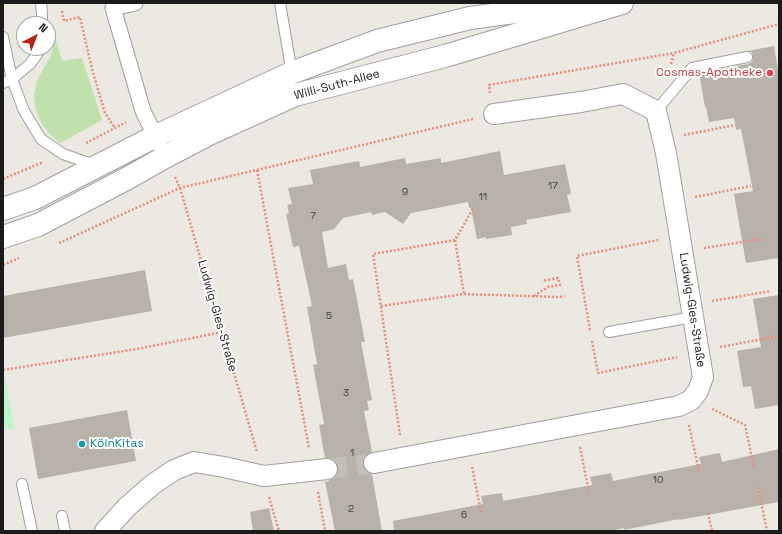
<!DOCTYPE html>
<meta charset="utf-8">
<style>
body{margin:0}
#map{position:relative;width:782px;height:534px;overflow:hidden;background:#ebe9e1;font-family:"Space Grotesk",sans-serif}
canvas{display:block}
.frame{position:absolute;inset:0;border:4px solid #1b1b1b;pointer-events:none}
.north{position:absolute;left:16px;top:16px;width:40px;height:40px;box-sizing:border-box;background:#fff;border:1px solid #a4a4a4;border-radius:50%;rotate:42deg;font-size:11px;font-weight:700;line-height:16px;text-align:center;color:#1b1b1b}
.north::after{content:'';display:block;margin:auto;width:14px;height:18px;background:#b02615;clip-path:polygon(50% 0,100% 100%,50% 72%,0 100%)}
</style>
<div id="map">
<canvas width="782" height="534"></canvas>
<div class="frame"></div>
<div class="north">N</div>
</div>
<script>
const context = document.querySelector('canvas').getContext('2d');
context.lineJoin = 'round';
function paint(path, color) {
  context.fillStyle = color;
  context.fill(path, 'evenodd');
}
function toPath(rows) {
  const path = new Path2D();
  for (const r of rows) {
    path.moveTo(r[0], r[1]);
    for (let i = 2; i < r.length; i += 2) path.lineTo(r[i], r[i + 1]);
  }
  return path;
}
function strokePath(path, color, width, dash) {
  context.strokeStyle = color;
  context.lineWidth = width;
  context.lineCap = dash ? 'butt' : 'round';
  context.setLineDash(dash || []);
  context.stroke(path);
}
function drawText(font, color, halo, rows, align = 'center') {
  context.font = font + ' "Space Grotesk",sans-serif';
  context.lineWidth = 4;
  context.setLineDash([]);
  context.textBaseline = 'middle';
  context.strokeStyle = halo;
  context.fillStyle = color;
  for (const [text, x, y, turn = 0] of rows) {
    context.save();
    context.translate(x, y);
    context.rotate((+turn || 0) * Math.PI / 180);
    context.textAlign = isNaN(turn) ? turn : align;
    if (halo) context.strokeText(text, 0, 0);
    context.fillText(text, 0, 0);
    context.restore();
  }
}
paint(toPath([
 [55,37,62,61,82,58,102,120,60,143,51,135,42,124,36,111,34,96,37,81,43,69,51,56]
]), '#c0e1ac');
paint(toPath([
 [3,379,5,379,15,430,4,428,3,426]
]), '#c2f2cb');
paint(toPath([
 [774,46,779,76,779,258,746,263,734,194,753,191,741,129,736,130,734,118,709,122,706,107,705,107,699,73,748,64,752,62,753,56,752,52,747,51],
 [500,151,504,175,565,164,571,194,567,195,571,212,526,220,527,224,511,227,512,235,486,239,486,237,477,239,471,208,469,208,468,202,411,213,403,224,385,212,372,215,371,212,343,218,334,229,322,232,328,268,346,264,349,280,353,279,365,342,361,342,372,400,367,401,369,410,364,411,372,452,366,455,363,460,363,465,366,471,372,474,382,531,335,531,325,482,329,481,329,480,334,478,338,473,338,467,336,462,332,459,325,458,319,425,324,424,313,365,317,364,307,307,312,306,299,246,293,247,286,214,289,213,287,205,292,204,288,188,313,184,310,170,359,161,360,167,405,158,406,164,441,158,441,163],
 [145,270,152,311,3,338,3,296],
 [779,295,779,405,755,409,751,386,743,387,737,351,761,347,753,299],
 [127,410,136,461,38,479,29,428],
 [779,449,779,502,679,520,679,519,624,530,624,528,610,531,394,531,393,521,483,504,481,496,502,493,503,501,592,485,590,477,611,473,613,481,701,464,699,457,720,453,722,462],
 [269,508,274,531,253,531,250,512]
]), '#b8b2ab');
strokePath(toPath([
 [327,469,374,463]
]), '#c1c0b9', 20, [20, 10]);
const service = toPath([
 [41,3,42,14,42,24],
 [280,3,292,74],
 [3,37,12,79,24,111,41,139,63,154,89,163,95,162],
 [3,83,12,79,30,64,40,50,40,48],
 [656,111,692,68,747,57],
 [609,332,693,317],
 [22,484,32,531],
 [62,516,65,531]
]);
const pedestrian = toPath([
 [135,3,113,8,143,111,159,144]
]);
const minor = toPath([
 [374,463,679,406,691,400,698,391,703,377,666,153,656,111,623,94,581,102,494,114],
 [105,531,127,507,152,485,174,470,194,462,224,467,264,476,327,469]
]);
const tertiary = toPath([
 [3,209,35,198,156,136,291,73,377,41,470,18,581,3],
 [3,237,38,225,128,178,165,157,209,134,295,95,445,56,622,3]
]);
strokePath(service, '#9f9f9f', 12);
strokePath(pedestrian, '#9f9f9f', 17);
strokePath(minor, '#9f9f9f', 22);
strokePath(tertiary, '#9f9f9f', 24);
strokePath(toPath([
 [62,11,64,21,80,17,92,69,105,113,115,128],
 [671,64,674,53,779,24],
 [490,93,489,85,674,53],
 [778,117,779,117],
 [684,135,735,125],
 [86,143,115,128,126,122],
 [257,170,309,448],
 [175,177,180,188,257,452],
 [3,179,43,162],
 [695,197,751,186],
 [455,240,464,294],
 [59,243,180,188,473,119],
 [704,248,761,239],
 [3,265,19,258],
 [534,296,548,287,560,285,558,278,542,281],
 [712,301,771,291],
 [381,306,464,294,560,297,565,296],
 [590,330,577,256,658,240],
 [592,341,598,373,677,357],
 [720,347,779,336],
 [3,370,137,349,222,332],
 [712,409,745,425,754,468],
 [689,425,699,471],
 [400,435,373,254,455,240,474,207],
 [580,447,589,492],
 [472,467,481,512],
 [758,487,767,531],
 [318,492,325,531],
 [269,497,279,531],
 [708,513,712,531]
]), '#e98d75', 2.5, [2, 2]);
strokePath(service, '#fff', 10);
strokePath(pedestrian, '#fff', 15);
strokePath(minor, '#fff', 20);
strokePath(tertiary, '#fff', 22);
for (const [x, y, r, color] of [
 [770,73,4,"#e0444e"],
 [82,444,4,"#0f9aa8"]
]) {
  const dot = new Path2D();
  dot.arc(x, y, r, 0, 2 * Math.PI);
  context.fillStyle = color;
  context.fill(dot);
  strokePath(dot, '#fff', 1.5);
}
drawText('10px', '#42413f', null, [
 ["17",553,186],
 ["9",405,192],
 ["11",483,197],
 ["7",313,216],
 ["5",329,316],
 ["3",346,393],
 ["1",352,453],
 ["10",658,480],
 ["2",351,509],
 ["6",464,515]
]);
drawText('12px', '#be3a42', '#fff', [
 ["Cosmas-Apotheke",762,73]
], 'right');
drawText('12px', '#1b1b1b', '#fff', [
 ["Willi-Suth-Allee",337,85,-15],
 ["Ludwig-Gies-Straße",692,310,81],
 ["Ludwig-Gies-Straße",217,316,74]
]);
drawText('12px', '#0d838f', '#fff', [
 ["KölnKitas",90,444]
], 'left');
</script>
